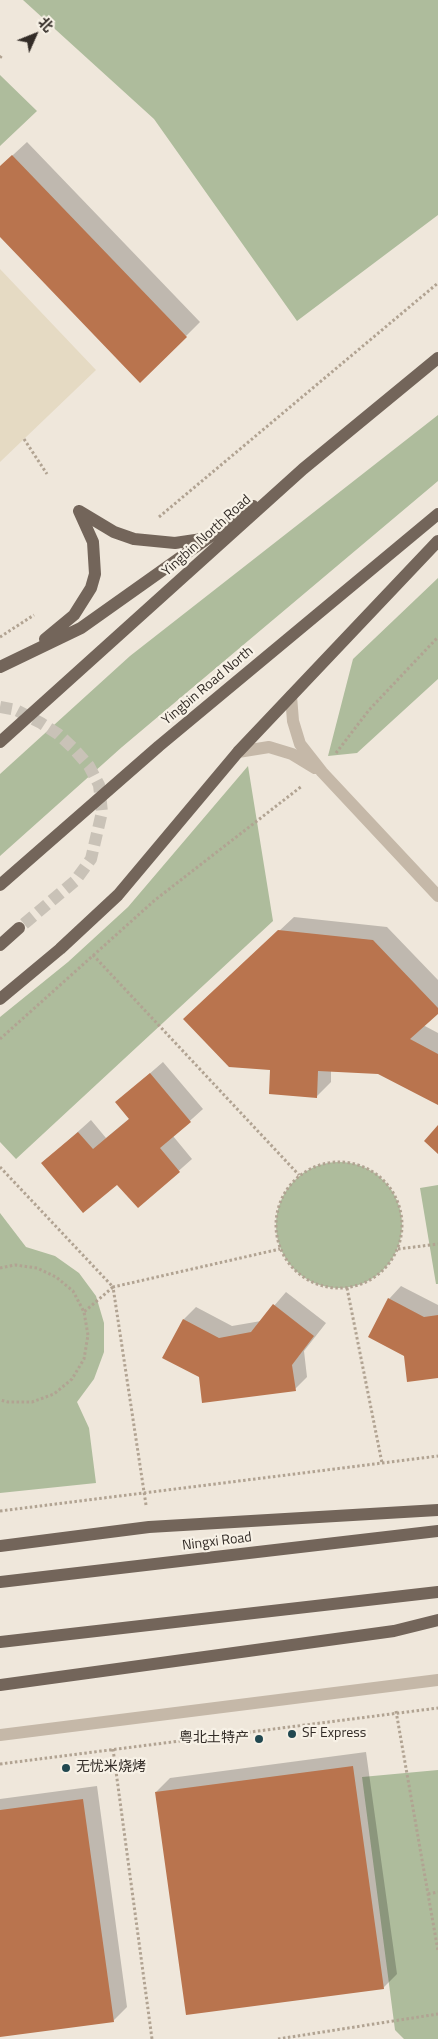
<!DOCTYPE html>
<meta charset="utf-8">
<style>
body{margin:0}
#map{position:relative;width:438px;height:2039px;overflow:hidden;background:#efe7db;font-family:"Titillium Web","Noto Sans SC",sans-serif}
canvas{display:block}
.north{position:absolute;left:10px;top:10px;width:50px;height:50px;-webkit-text-stroke:4px #f7f1e6;paint-order:stroke;rotate:46deg;font-size:14px;font-weight:700;line-height:20px;text-align:center;color:#332c27}
.north::after{content:'';display:block;margin:auto;width:18px;height:22px;background:#332c27;clip-path:polygon(50% 0,100% 100%,50% 72%,0 100%)}
</style>
<div id="map">
<canvas width="438" height="2039"></canvas>
<div class="north">北</div>
</div>
<script>
const context = document.querySelector('canvas').getContext('2d');
context.lineJoin = 'round';
function paint(path, color) {
  context.fillStyle = color;
  context.fill(path, 'evenodd');
}
function toPath(rows) {
  const path = new Path2D();
  for (const r of rows) {
    if (r.length === 3) {
      path.moveTo(r[0] + r[2], r[1]);
      path.arc(r[0], r[1], r[2], 0, 2 * Math.PI);
      continue;
    }
    path.moveTo(r[0], r[1]);
    for (let i = 2; i < r.length; i += 2) path.lineTo(r[i], r[i + 1]);
  }
  return path;
}
function strokePath(path, color, width, dash) {
  context.strokeStyle = color;
  context.lineWidth = width;
  context.lineCap = dash ? 'butt' : 'round';
  context.setLineDash(dash || []);
  context.stroke(path);
}
function drawText(font, color, halo, rows, align = 'center') {
  context.font = font + ' "Titillium Web","Noto Sans SC",sans-serif';
  context.lineWidth = 4.5;
  context.setLineDash([]);
  context.textBaseline = 'middle';
  context.strokeStyle = halo;
  context.fillStyle = color;
  for (const [text, x, y, turn = 0] of rows) {
    context.save();
    context.translate(x, y);
    context.rotate((+turn || 0) * Math.PI / 180);
    context.textAlign = isNaN(turn) ? turn : align;
    if (halo) context.strokeText(text, 0, 0);
    context.fillText(text, 0, 0);
    context.restore();
  }
}
paint(toPath([
 [23,0,438,0,438,215,297,321,154,119],
 [0,75,37,111,0,146],
 [438,415,438,481,122,747,0,856,0,774,130,656],
 [438,578,438,679,357,753,328,756,353,659],
 [248,766,273,921,16,1159,0,1142,0,1017,68,962,128,907],
 [339,1225,63],
 [438,1185,438,1284,436,1284,420,1188],
 [0,1213,26,1247,55,1256,79,1273,96,1296,104,1323,104,1352,94,1379,77,1402,89,1428,96,1483,0,1493],
 [438,1770,438,2039,404,2039,395,2030,362,1777]
]), '#aebc9c');
paint(toPath([
 [0,269,96,370,0,462]
]), '#e5dac3');
paint(toPath([
 [27,142,200,322,186,336,0,235,0,167],
 [294,917,387,927,438,980,438,1012,423,1025,438,1033,438,1104,379,1073,331,1070,331,1082,317,1096,271,1069,199,1006],
 [163,1062,203,1109,173,1136,192,1159,138,1207,117,1183,43,1163,91,1120,106,1138,130,1118,117,1102],
 [401,1286,438,1305,438,1376,405,1355,389,1299],
 [286,1292,326,1323,304,1351,307,1377,295,1389,200,1376,164,1357,184,1319,196,1307,232,1326,261,1321],
 [366,1752,397,1974,383,1988,156,1792,170,1778],
 [97,1786,127,2007,113,2021,0,2036,0,1799]
]), '#0003');
paint(toPath([
 [12,155,187,337,140,383,0,237,0,166],
 [278,930,373,940,438,1008,438,1014,410,1039,438,1054,438,1105,378,1074,318,1071,317,1098,269,1094,270,1070,229,1067,183,1019],
 [150,1073,191,1122,160,1148,180,1172,138,1208,117,1185,83,1213,41,1163,78,1132,93,1149,129,1119,115,1102],
 [438,1125,438,1154,424,1141],
 [388,1298,424,1317,438,1315,438,1378,407,1382,404,1356,368,1337],
 [273,1304,314,1336,292,1365,296,1391,202,1403,199,1377,162,1358,183,1319,219,1338,251,1332],
 [353,1766,384,1989,186,2015,155,1792],
 [83,1799,114,2022,0,2037,0,1810]
]), '#b9744e');
strokePath(toPath([
 [0,707,16,710,41,723,58,734,73,748,89,766,99,785,102,812,91,859,75,881,19,928]
]), '#c9c2b7', 12, [12, 6]);
strokePath(toPath([
 [0,58,2,55],
 [24,439,47,474],
 [159,517,438,283],
 [0,637,34,615],
 [336,753,369,710,438,637],
 [93,955,299,1175],
 [0,1039,155,900,302,786],
 [339,1225,63],
 [0,1167,113,1287,84,1312],
 [398,1249,438,1244],
 [0,1268,15,1265,37,1268,56,1277,73,1291,84,1312,88,1335,84,1359,72,1379,54,1394,32,1402,8,1402,0,1400],
 [347,1288,382,1463],
 [146,1505,113,1287,280,1249],
 [0,1511,438,1456],
 [396,1711,438,1951],
 [113,1749,152,2039],
 [0,1764,438,1708],
 [428,1894,438,1892],
 [278,2039,438,2014]
]), '#b1a392', 3, [2.5, 2.5]);
strokePath(toPath([
 [291,696,293,721,300,744,322,772,438,896],
 [238,752,269,747,292,754,315,768],
 [0,1735,438,1680]
]), '#c5b8a8', 12);
strokePath(toPath([
 [79,511,114,532,134,539,175,543,202,539],
 [45,639,74,615,91,588,95,574,93,542,79,511],
 [0,667,81,628,253,506],
 [0,742,303,469,438,358],
 [0,885,159,746,438,514],
 [0,945,19,928],
 [0,999,60,949,118,895,238,752,438,541],
 [0,1546,149,1527,438,1510],
 [0,1582,438,1531],
 [0,1642,438,1592],
 [0,1685,394,1631,438,1620]
]), '#73655a', 12);
for (const [x, y, r, color] of [
 [292,1734,5,"#214850"],
 [259,1739,5,"#214850"],
 [66,1768,5,"#214850"]
]) {
  const dot = new Path2D();
  dot.arc(x, y, r, 0, 2 * Math.PI);
  context.fillStyle = color;
  context.fill(dot);
  strokePath(dot, '#f7f1e6', 2);
}
drawText('14px', '#332c27', '#f7f1e6', [
 ["Yingbin North Road",207,536,-42],
 ["Yingbin Road North",208,686,-40],
 ["Ningxi Road",217,1542,-7]
]);
drawText('14px', '#332c27', '#f7f1e6', [
 ["SF Express",302,1734],
 ["粤北土特产",249,1739,"right"],
 ["无忧米烧烤",76,1768]
], 'left');
</script>
